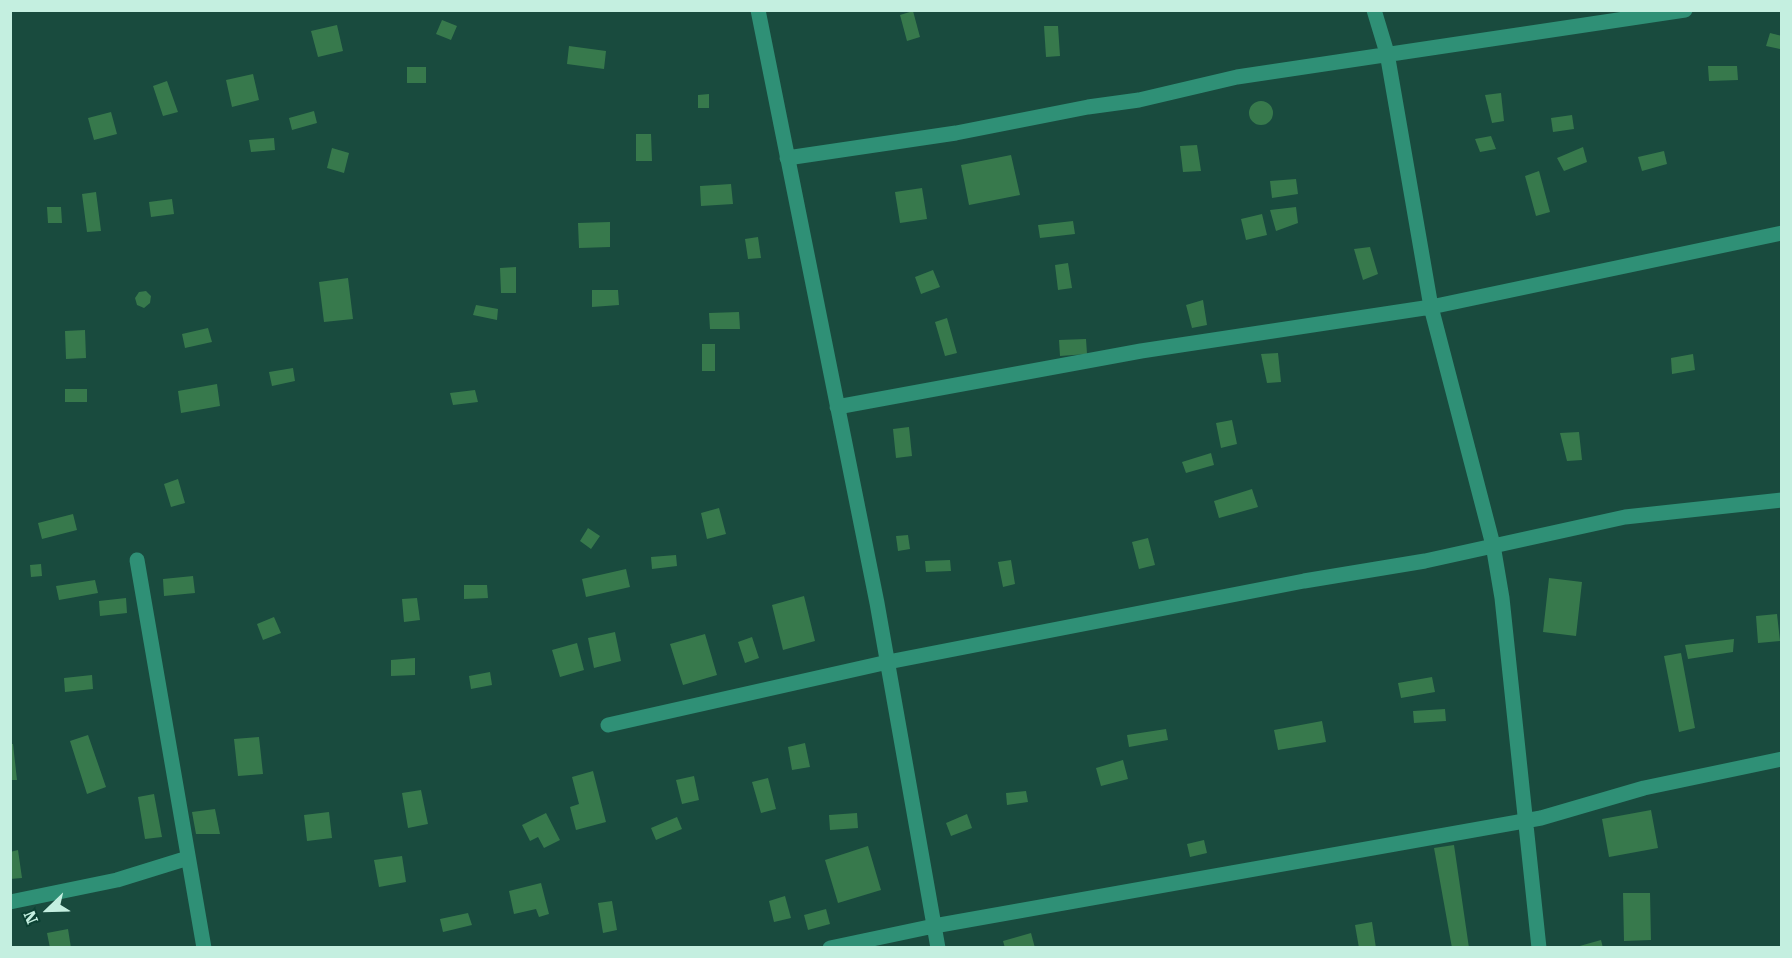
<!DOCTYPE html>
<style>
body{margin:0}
#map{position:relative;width:1792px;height:958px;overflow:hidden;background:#194b3e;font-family:"Roboto Serif",serif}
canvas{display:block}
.frame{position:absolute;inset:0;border:12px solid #c4efe0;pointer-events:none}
.north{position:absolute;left:18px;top:880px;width:60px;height:60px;-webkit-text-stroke:4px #0c4133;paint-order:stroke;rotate:247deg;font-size:16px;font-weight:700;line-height:24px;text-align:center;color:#c4efe0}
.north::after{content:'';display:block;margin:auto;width:21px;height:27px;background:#c4efe0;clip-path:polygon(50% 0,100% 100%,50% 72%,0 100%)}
</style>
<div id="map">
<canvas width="1792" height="958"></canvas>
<div class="frame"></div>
<div class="north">N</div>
</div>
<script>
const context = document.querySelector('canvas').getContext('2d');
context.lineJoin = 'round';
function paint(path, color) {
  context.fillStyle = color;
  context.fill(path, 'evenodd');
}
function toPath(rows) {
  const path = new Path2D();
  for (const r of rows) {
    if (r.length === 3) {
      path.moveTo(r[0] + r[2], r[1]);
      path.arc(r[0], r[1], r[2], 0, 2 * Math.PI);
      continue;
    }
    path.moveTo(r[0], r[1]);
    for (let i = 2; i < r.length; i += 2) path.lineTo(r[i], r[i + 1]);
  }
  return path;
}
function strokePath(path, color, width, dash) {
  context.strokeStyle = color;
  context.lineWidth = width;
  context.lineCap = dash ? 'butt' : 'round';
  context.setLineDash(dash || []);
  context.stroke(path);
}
paint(toPath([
 [913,11,920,37,907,41,900,15],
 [442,20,457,26,451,40,436,34],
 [337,25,343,51,318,57,311,31],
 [1044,26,1058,26,1060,56,1046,57],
 [1770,33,1782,36,1780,49,1766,46],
 [569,46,606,51,604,69,567,64],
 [1708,66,1737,66,1738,80,1709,81],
 [407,67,426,67,426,83,407,83],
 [253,74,259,100,232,107,226,80],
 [167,81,178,112,163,116,153,86],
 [1501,93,1504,121,1492,123,1485,95],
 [709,94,709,108,698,108,698,95],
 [1261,113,12],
 [314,111,317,123,292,130,289,118],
 [111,112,117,134,94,140,88,118],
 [1572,115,1574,129,1553,132,1551,118],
 [636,134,651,134,652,161,636,161],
 [1491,136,1496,149,1480,152,1475,139],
 [274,138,275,150,251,152,249,140],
 [1197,145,1201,171,1183,172,1180,146],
 [1583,147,1587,162,1564,171,1557,158],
 [332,148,349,153,344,173,327,168],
 [1664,151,1667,164,1642,171,1638,157],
 [1011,155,1020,195,969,205,961,165],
 [1539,171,1550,212,1536,216,1525,176],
 [1296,179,1298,194,1272,198,1270,181],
 [731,184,733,204,701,206,700,186],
 [922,188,927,219,900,223,895,192],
 [96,192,101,231,87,232,82,194],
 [172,199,174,214,151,217,149,202],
 [47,207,61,207,62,223,48,223],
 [1296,207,1298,223,1276,231,1270,210],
 [1262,214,1267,235,1246,240,1241,219],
 [1073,221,1075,234,1040,238,1038,225],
 [610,222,610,247,579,248,578,223],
 [758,237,761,258,748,259,745,239],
 [1370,247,1378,274,1363,280,1354,249],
 [1068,263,1072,288,1058,290,1055,265],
 [516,267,516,293,501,293,500,268],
 [933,270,940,287,921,294,915,277],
 [348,278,353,319,324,322,319,282],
 [592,290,618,290,619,305,592,307],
 [146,291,151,296,150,303,144,308,137,305,135,298,139,292],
 [1203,300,1207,325,1192,328,1186,305],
 [476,305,498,309,497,320,473,315],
 [739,312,740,329,710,329,709,313],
 [947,318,957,353,945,356,935,322],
 [208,328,212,342,185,348,182,334],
 [85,330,86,358,66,359,65,331],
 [1086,339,1087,354,1060,356,1059,340],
 [702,344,715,344,715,371,702,371],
 [1278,353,1281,382,1267,383,1261,354],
 [1693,354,1695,370,1672,374,1671,358],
 [293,368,295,381,272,386,269,372],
 [217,384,220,406,181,413,178,391],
 [65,389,87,389,87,402,65,402],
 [475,390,478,402,453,405,450,393],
 [1232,420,1237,444,1221,448,1216,423],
 [909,427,912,456,896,458,893,429],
 [1579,432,1582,460,1567,461,1560,433],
 [1211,453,1214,465,1186,473,1182,462],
 [178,479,185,503,171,507,164,484],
 [1252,489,1258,507,1219,518,1214,501],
 [719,508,726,534,707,539,701,513],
 [73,514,77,530,42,539,38,523],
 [588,528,600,536,591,549,580,541],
 [908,535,910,549,898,551,896,536],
 [1148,538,1155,565,1139,569,1132,542],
 [676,555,677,566,652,569,651,557],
 [950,560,951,571,926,572,925,561],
 [1011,560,1015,584,1003,587,998,562],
 [41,564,42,576,31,577,30,565],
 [626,569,630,587,586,597,582,579],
 [193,576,195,593,164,596,163,579],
 [1549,578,1582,582,1576,636,1543,632],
 [95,580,98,593,59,600,56,586],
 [464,585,487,585,488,598,464,599],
 [804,596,815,641,783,650,772,605],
 [126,598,127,613,100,616,99,601],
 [417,598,420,620,404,622,402,599],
 [1777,614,1780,641,1758,643,1756,616],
 [274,617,281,633,263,640,257,624],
 [615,632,621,661,594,668,588,638],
 [705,634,717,675,683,685,670,644],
 [752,637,759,658,745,663,738,642],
 [1734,639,1733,652,1688,659,1685,645],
 [577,643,584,670,560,677,552,650],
 [1681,653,1695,728,1679,732,1664,656],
 [415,658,415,675,391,676,391,660],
 [490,672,492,685,471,689,469,676],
 [92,675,93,689,65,692,64,678],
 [1432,677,1435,692,1401,698,1398,683],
 [1445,709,1446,721,1414,723,1413,711],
 [1322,721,1326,742,1278,750,1274,730],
 [1166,729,1168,740,1129,747,1127,735],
 [88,735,106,787,87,794,70,741],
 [259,737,263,774,238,776,234,739],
 [805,743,810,767,792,770,788,747],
 [10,744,13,744,17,780,10,780],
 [1123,760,1128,779,1101,786,1096,768],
 [593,771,606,822,576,830,570,807,579,804,572,777],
 [694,776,699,800,682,804,676,780],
 [768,778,776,809,761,813,752,782],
 [421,790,428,824,408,828,402,793],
 [1026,791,1028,802,1007,805,1006,793],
 [154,794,162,837,145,839,138,797],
 [215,809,220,834,196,834,192,812],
 [1651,810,1658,848,1609,857,1602,819],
 [329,812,332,838,307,841,304,815],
 [546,813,560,840,544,848,538,837,530,841,522,825],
 [857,813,858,828,830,830,829,815],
 [967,814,972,828,951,836,946,823],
 [677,817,682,829,656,840,651,828],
 [1204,840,1207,853,1190,857,1187,844],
 [1454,845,1469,948,1452,948,1434,848],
 [868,846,881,890,838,903,825,860],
 [18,850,22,878,10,879,10,852],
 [402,856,406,882,379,887,374,860],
 [541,883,549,914,539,917,536,909,514,914,509,891],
 [1623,893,1650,893,1651,940,1624,941],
 [785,896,791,918,774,922,769,901],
 [612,901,617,930,603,933,598,903],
 [826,909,830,924,808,930,804,915],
 [468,913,472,925,443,932,440,919],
 [1372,922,1376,948,1359,948,1355,925],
 [68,929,71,948,50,948,47,933],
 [1031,933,1035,948,1005,948,1003,941],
 [1601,940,1603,948,1576,948,1576,947]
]), '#37794c');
strokePath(toPath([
 [758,10,877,603,938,948],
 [1374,10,1387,53,1431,307,1493,545,1502,598,1539,948],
 [787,158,956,133,1088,107,1139,100,1237,77,1685,10],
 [837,407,1141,351,1431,307,1782,233],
 [137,560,204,948],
 [608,725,888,662,1304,581,1425,561,1625,517,1782,500],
 [10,902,117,880,188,858],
 [830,948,934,926,1541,818,1644,788,1782,759]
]), '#2f9076', 15);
</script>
